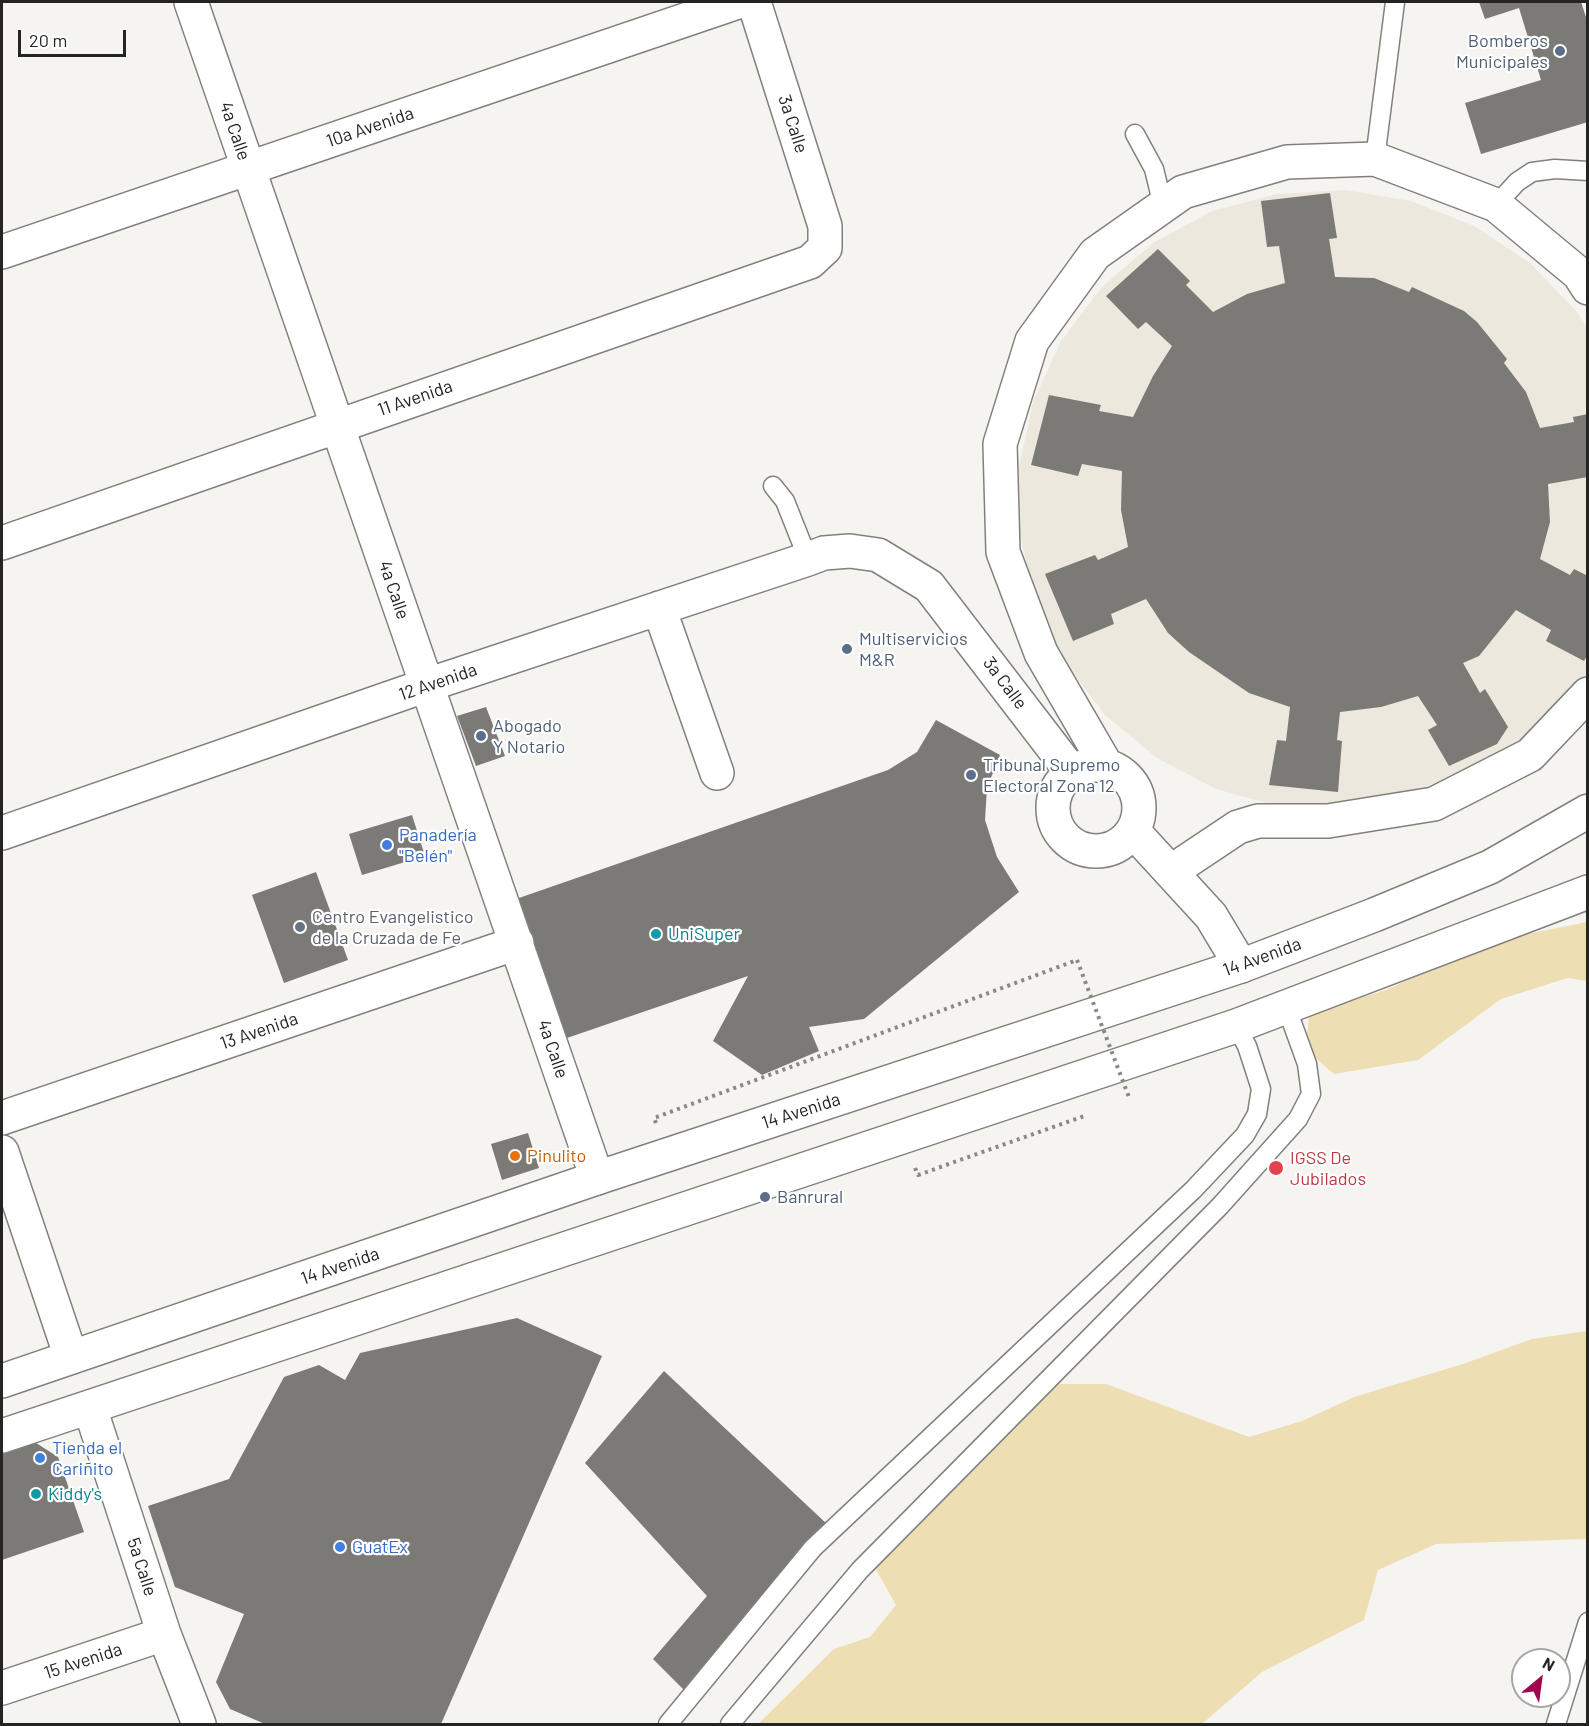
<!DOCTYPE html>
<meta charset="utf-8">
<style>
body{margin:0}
#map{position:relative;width:1589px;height:1726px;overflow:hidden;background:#f5f4f1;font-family:Barlow,sans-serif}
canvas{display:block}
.frame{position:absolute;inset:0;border:3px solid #242423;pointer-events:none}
.north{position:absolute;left:1511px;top:1648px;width:60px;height:60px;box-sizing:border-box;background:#fff;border:2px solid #a7a7a7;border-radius:50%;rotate:29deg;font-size:16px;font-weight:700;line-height:24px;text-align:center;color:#242423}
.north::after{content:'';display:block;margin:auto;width:21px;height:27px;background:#9f084f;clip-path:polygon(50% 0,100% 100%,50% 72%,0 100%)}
.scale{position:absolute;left:18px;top:30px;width:108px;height:27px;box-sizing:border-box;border:3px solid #242423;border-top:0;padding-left:8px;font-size:18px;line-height:21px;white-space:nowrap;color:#242423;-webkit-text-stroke:4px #fff;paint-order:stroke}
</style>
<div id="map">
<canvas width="1589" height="1726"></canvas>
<div class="frame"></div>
<div class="north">N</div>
<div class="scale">20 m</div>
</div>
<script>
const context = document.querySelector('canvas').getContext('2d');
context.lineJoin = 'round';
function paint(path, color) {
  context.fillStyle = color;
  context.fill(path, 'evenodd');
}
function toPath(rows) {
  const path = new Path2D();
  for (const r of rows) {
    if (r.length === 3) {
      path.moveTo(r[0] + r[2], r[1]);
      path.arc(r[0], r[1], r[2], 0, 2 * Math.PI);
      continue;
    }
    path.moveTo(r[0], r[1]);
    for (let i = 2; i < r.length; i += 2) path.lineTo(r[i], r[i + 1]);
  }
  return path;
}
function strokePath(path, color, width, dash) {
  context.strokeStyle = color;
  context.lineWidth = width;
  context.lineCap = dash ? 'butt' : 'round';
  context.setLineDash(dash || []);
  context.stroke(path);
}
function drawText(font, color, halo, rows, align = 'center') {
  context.font = font + ' Barlow,sans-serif';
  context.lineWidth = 4.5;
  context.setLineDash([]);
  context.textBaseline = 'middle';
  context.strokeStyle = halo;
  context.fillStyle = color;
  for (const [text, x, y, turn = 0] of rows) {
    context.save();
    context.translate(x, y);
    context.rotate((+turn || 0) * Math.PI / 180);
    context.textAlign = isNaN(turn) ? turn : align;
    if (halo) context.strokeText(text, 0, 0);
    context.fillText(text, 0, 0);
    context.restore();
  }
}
paint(toPath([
 [1345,190,1411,201,1474,226,1530,263,1577,312,1588,329,1587,675,1579,688,1534,737,1416,800,1282,807,1216,789,1157,758,1105,715,1064,661,1035,600,1020,534,1019,467,1033,402,1061,341,1102,287,1153,243,1212,211,1277,194]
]), '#ece8de');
paint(toPath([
 [1587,922,1587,981,1568,978,1501,999,1418,1060,1334,1074,1306,1050,1309,1014,1386,990,1492,941],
 [1587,1331,1587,1539,1436,1544,1378,1570,1364,1620,1262,1672,1202,1724,758,1724,834,1649,870,1637,896,1605,874,1566,1042,1384,1106,1384,1249,1437,1302,1421,1354,1397,1463,1364,1532,1339]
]), '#eedeb4');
paint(toPath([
 [1479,2,1581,2,1588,23,1588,122,1481,154,1465,103,1541,80,1519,8,1485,19],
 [1330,193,1337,238,1329,239,1335,277,1374,278,1409,292,1412,287,1464,311,1477,322,1507,359,1504,363,1526,392,1540,428,1574,422,1573,417,1588,414,1588,477,1548,484,1550,522,1540,559,1570,575,1574,569,1588,576,1588,654,1584,661,1546,641,1551,630,1516,610,1479,656,1463,663,1480,693,1485,689,1508,727,1497,744,1449,766,1428,730,1437,725,1418,696,1381,707,1340,712,1337,740,1342,741,1338,792,1269,785,1277,740,1286,741,1290,707,1249,693,1189,652,1168,633,1146,599,1111,614,1114,624,1073,641,1045,574,1095,555,1098,560,1128,547,1121,510,1122,471,1082,464,1078,476,1031,465,1049,395,1101,405,1099,411,1133,417,1153,376,1172,346,1146,322,1138,329,1106,296,1158,249,1190,281,1186,285,1213,312,1247,294,1285,283,1279,246,1267,247,1261,201],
 [486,707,505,756,476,766,457,716],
 [936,720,1000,755,987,788,985,820,997,857,1019,892,864,1019,809,1027,819,1051,762,1075,713,1041,748,976,564,1039,516,899,888,770,917,752],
 [412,815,425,856,362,875,349,834],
 [316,872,348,960,284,983,252,895],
 [528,1133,539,1168,502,1180,491,1144],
 [517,1318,602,1356,441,1724,265,1724,230,1709,216,1682,244,1614,175,1587,148,1506,229,1479,284,1377,319,1365,345,1380,360,1353],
 [664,1371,828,1525,686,1692,653,1659,707,1596,585,1463],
 [33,1441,58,1457,84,1532,2,1560,2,1451]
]), '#7b7a77');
const lane = toPath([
 [1135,134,1154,169,1163,206],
 [1375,159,1395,2],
 [1496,205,1517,182,1532,172,1555,169,1588,171],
 [773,486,785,501,808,559],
 [668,1724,813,1548,1193,1190,1245,1135,1257,1114,1261,1089,1247,1046,1236,1026],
 [730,1724,860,1570,1220,1206,1298,1119,1311,1094,1307,1064,1286,1006],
 [1556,1724,1588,1622]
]);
const street = toPath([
 [191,2,597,1178],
 [2,252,738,2],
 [2,543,810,262,825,248,825,226,754,2],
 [659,608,717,773],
 [1096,808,43],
 [1106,765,1041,653,1003,552,1000,444,1032,341,1095,254,1183,192,1287,162,1375,159,1496,205,1579,274,1588,288],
 [1133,831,1211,916,1241,966],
 [2,833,427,685,808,559,824,553,850,551,878,555,929,586,1071,771],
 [1172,871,1238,827,1258,821,1328,821,1434,804,1530,755,1588,694],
 [2,1118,517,943],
 [2,1152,71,1357],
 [90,1408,164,1634,199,1724],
 [2,1688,164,1634]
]);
const secondary = toPath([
 [2,1381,597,1178,1241,966,1374,915,1490,867,1588,811],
 [2,1436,1236,1026,1588,892]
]);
strokePath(lane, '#81807d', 21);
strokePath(street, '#81807d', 36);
strokePath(secondary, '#81807d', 36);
strokePath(toPath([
 [656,1123,654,1118,1077,960],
 [915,1168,918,1175,1084,1116]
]), '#898886', 4, [3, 4.5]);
strokePath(lane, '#fff', 18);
strokePath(street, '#fff', 33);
strokePath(secondary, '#fff', 33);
strokePath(toPath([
 [1077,960,1130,1100]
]), '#898886', 4, [3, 4.5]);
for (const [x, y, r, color] of [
 [1560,51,6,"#5c6f8a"],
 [847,649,6,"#5c6f8a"],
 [481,736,6,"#5c6f8a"],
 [971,775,6,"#5c6f8a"],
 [387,845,6,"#3f7fe0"],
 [300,927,6,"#6b7280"],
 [656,934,6,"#0f9aa8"],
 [515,1156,6,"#e8710a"],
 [1276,1168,8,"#e0444e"],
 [765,1197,6,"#5c6f8a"],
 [40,1458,6,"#3f7fe0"],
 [36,1494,6,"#0f9aa8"],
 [340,1547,6,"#3f7fe0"]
]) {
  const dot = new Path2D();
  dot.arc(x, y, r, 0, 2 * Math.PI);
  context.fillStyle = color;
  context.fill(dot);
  strokePath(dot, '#fff', 2);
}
drawText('18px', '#4e5e75', '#fff', [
 ["Bomberos",1548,41,"right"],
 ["Municipales",1548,62,"right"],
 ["Multiservicios",859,639],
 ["M&R",859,660],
 ["Abogado",493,726],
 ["Y Notario",493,747],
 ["Tribunal Supremo",983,765],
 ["Electoral Zona 12",983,786],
 ["Banrural",777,1197]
], 'left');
drawText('18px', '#242423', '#fff', [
 ["3a Calle",793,124,72],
 ["10a Avenida",370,127,-19],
 ["4a Calle",235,131,71],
 ["11 Avenida",415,398,-19],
 ["4a Calle",394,590,71],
 ["12 Avenida",438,682,-19],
 ["3a Calle",1005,683,53],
 ["14 Avenida",1262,957,-20],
 ["13 Avenida",259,1031,-19],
 ["4a Calle",553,1049,71],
 ["14 Avenida",801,1111,-18],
 ["14 Avenida",340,1266,-19],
 ["5a Calle",142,1567,72],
 ["15 Avenida",83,1661,-18]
]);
drawText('18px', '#366cbe', '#fff', [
 ["Panadería",399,835],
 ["\"Belén\"",399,856],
 ["Tienda el",52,1448],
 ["Cariñito",52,1469],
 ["GuatEx",352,1547]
], 'left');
drawText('18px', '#5b616d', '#fff', [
 ["Centro Evangelistico",312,917],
 ["de la Cruzada de Fe",312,938]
], 'left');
drawText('18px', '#0d838f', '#fff', [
 ["UniSuper",668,934],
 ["Kiddy's",48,1494]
], 'left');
drawText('18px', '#c56008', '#fff', [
 ["Pinulito",527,1156]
], 'left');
drawText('18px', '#be3a42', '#fff', [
 ["IGSS De",1290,1158],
 ["Jubilados",1290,1179]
], 'left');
</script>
